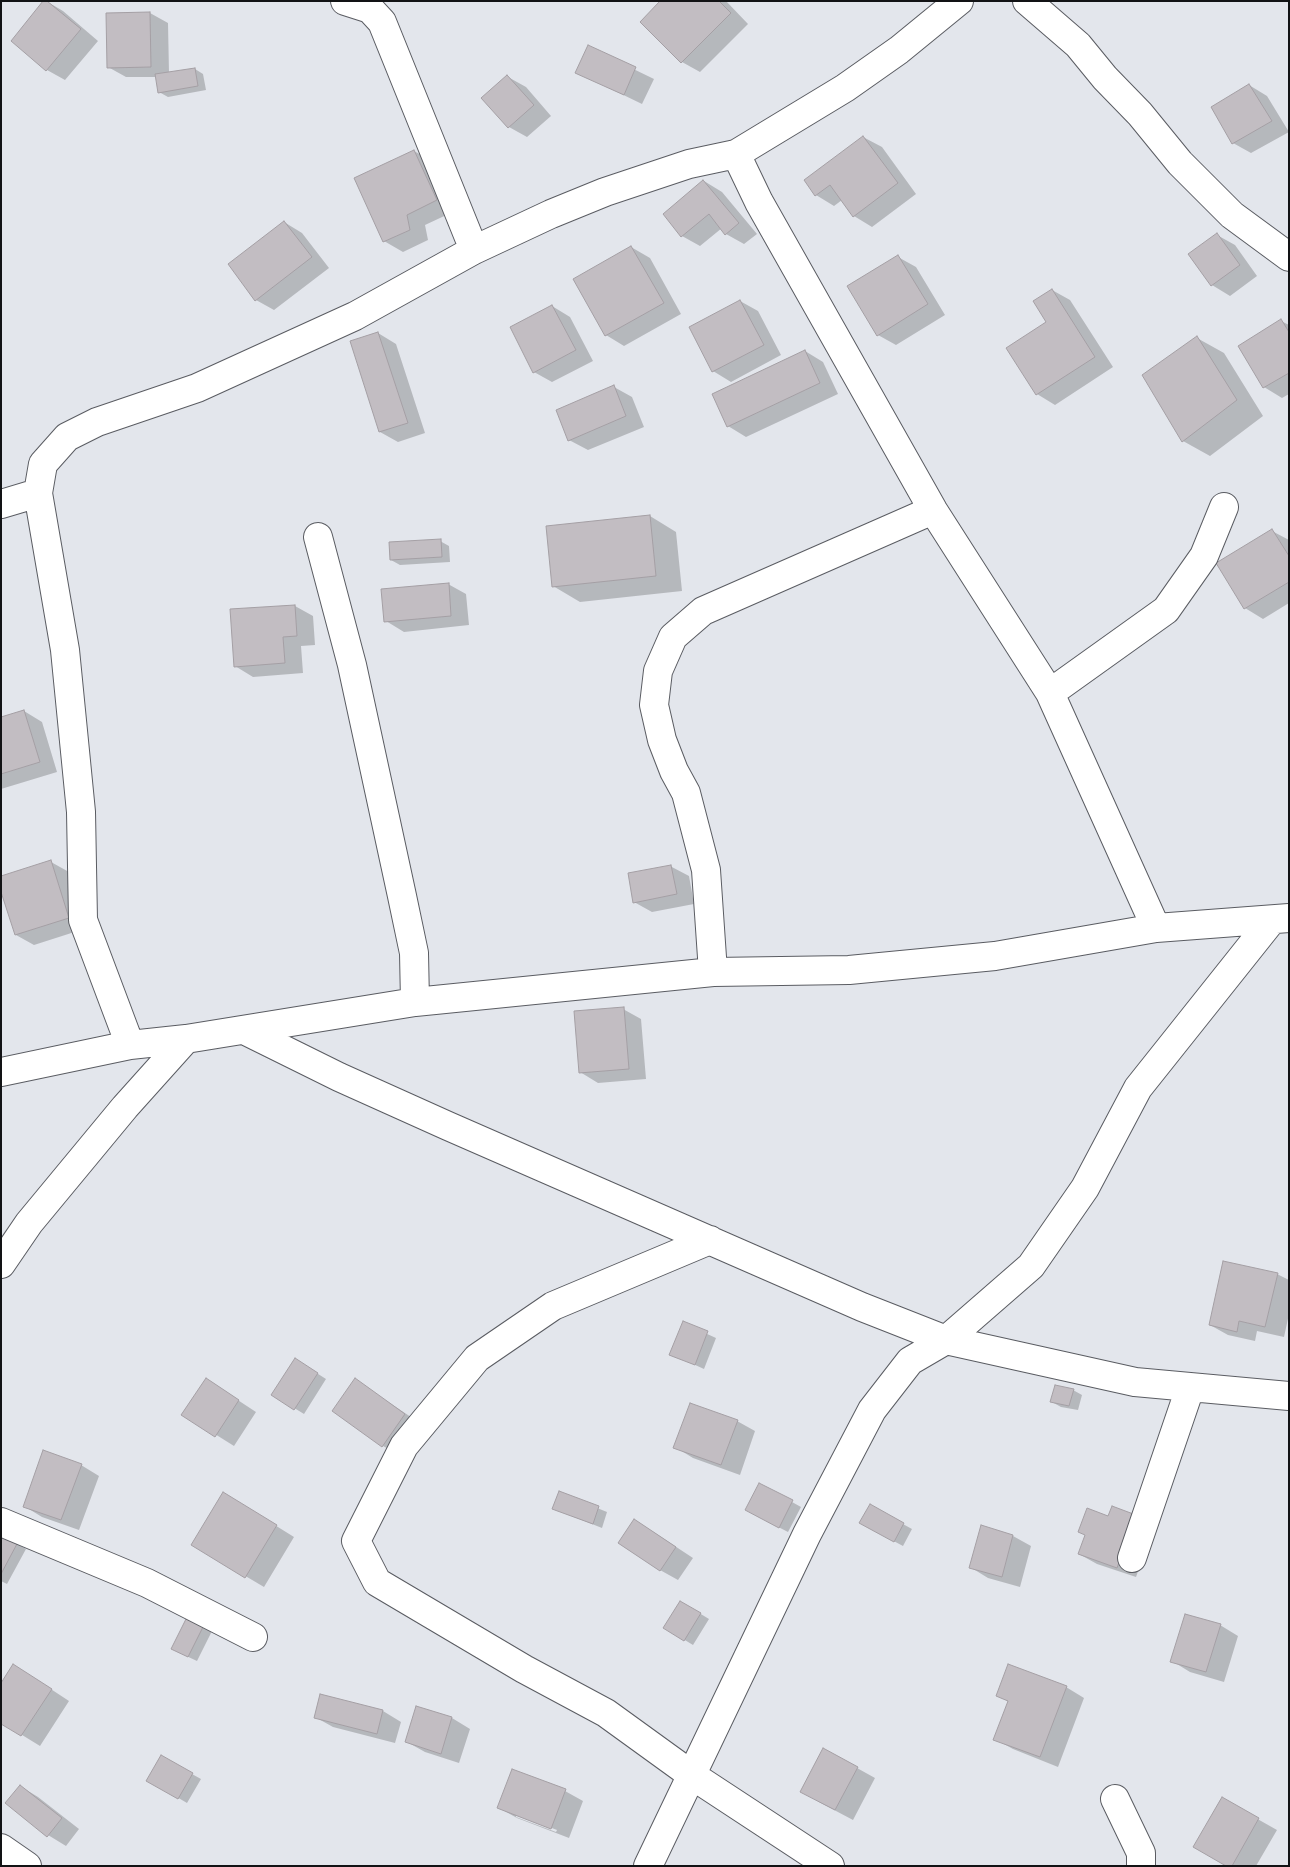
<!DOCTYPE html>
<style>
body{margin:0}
#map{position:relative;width:1290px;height:1867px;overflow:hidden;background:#e3e6ec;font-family:"Roboto Condensed",sans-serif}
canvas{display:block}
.frame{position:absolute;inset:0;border:2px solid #121315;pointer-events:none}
</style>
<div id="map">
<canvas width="1290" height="1867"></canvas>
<div class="frame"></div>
</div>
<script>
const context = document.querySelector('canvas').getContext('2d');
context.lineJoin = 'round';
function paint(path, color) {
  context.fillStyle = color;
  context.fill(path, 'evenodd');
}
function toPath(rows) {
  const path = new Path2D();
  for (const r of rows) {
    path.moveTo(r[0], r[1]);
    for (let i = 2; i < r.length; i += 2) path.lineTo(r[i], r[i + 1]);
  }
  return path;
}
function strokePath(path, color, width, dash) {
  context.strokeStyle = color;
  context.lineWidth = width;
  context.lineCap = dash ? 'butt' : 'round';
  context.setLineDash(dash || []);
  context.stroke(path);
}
paint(toPath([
 [46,1,63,11,98,41,65,80,47,70,12,41],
 [662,1,726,1,748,24,700,72,682,62],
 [150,13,168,23,169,73,195,69,203,74,206,90,168,97,159,92,157,77,126,77,108,67],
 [588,47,654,79,642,104,576,72],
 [508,77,526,87,551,116,527,137,509,127],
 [1249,85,1267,96,1289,132,1251,153,1233,143],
 [863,137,882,147,916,194,872,227,854,216,842,200,834,206,816,195],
 [414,151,432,161,455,211,425,225,428,240,403,252,384,241],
 [704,181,722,192,757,234,744,244,726,234,722,228,700,246,682,236],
 [284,222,302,233,329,268,274,310,256,300],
 [1217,235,1235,245,1257,276,1230,296,1212,285],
 [631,247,650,258,681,314,624,346,606,335,575,279],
 [898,257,916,267,945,315,896,345,878,335],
 [1052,290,1070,300,1113,367,1055,405,1037,394,1008,349,1048,322],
 [740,301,758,311,781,355,731,382,713,371],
 [552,306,570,317,593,361,552,382,534,372],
 [1281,321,1289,325,1289,394,1282,398,1264,387,1239,346],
 [378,333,396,344,425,433,398,442,380,432],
 [1197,338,1224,353,1263,416,1210,456,1183,441],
 [805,351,823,362,838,394,746,437,728,426,714,394],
 [614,387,632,397,644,427,588,450,569,440],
 [650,516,676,532,682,591,580,602,553,586],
 [1272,531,1289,540,1289,603,1263,619,1245,608,1218,564],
 [440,541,449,546,450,562,400,565,391,560],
 [448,584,466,594,469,625,404,632,386,621],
 [295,606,313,616,315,645,301,646,303,673,253,677,235,666],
 [24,711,42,722,57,772,1,789,1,718],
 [51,862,69,872,87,928,34,945,16,935],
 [670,866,689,876,694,904,652,912,634,902],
 [623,1009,641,1019,646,1079,598,1083,580,1072],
 [1277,1274,1289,1280,1289,1314,1284,1337,1257,1331,1255,1341,1228,1335,1210,1325],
 [683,1323,716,1338,704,1369,671,1354],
 [304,1365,326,1379,304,1414,273,1395],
 [355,1380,423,1425,401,1456,383,1446],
 [1073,1390,1082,1395,1078,1410,1061,1407,1052,1402],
 [224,1391,256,1412,234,1446,183,1414],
 [737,1421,755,1431,740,1475,693,1458,675,1447],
 [81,1465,99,1476,79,1530,42,1517,24,1506],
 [560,1493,607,1512,602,1528,554,1509],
 [792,1502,801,1507,788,1532,755,1515],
 [241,1504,294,1537,264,1587,193,1545],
 [870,1506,912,1529,903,1546,869,1528],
 [1109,1517,1154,1527,1136,1577,1097,1564,1079,1554],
 [982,1527,1013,1536,1031,1546,1020,1587,988,1578,970,1567],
 [652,1531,693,1558,678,1580,660,1570],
 [1,1535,26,1549,7,1584,1,1581],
 [681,1602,709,1619,693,1645,665,1628],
 [188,1619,212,1631,197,1661,182,1654],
 [1220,1625,1238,1636,1224,1682,1190,1672,1172,1661],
 [31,1676,69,1701,40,1746,1,1722],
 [1066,1687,1084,1698,1058,1767,1013,1749,995,1739,1009,1702,997,1695],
 [321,1695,383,1711,401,1722,395,1743,333,1727,315,1717],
 [417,1707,452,1718,470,1729,459,1763,425,1752,407,1742],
 [161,1757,201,1779,187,1803,148,1780],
 [857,1768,875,1778,853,1820,819,1802],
 [20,1786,38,1797,79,1829,66,1846,48,1835],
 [565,1791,583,1801,569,1838,517,1818,499,1808],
 [516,1814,557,1830,556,1832,516,1817],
 [1222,1799,1277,1830,1256,1866,1228,1866]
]), '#0003');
const building = toPath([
 [43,1,47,1,81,29,46,71,11,41,43,1],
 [660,1,719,1,731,13,681,63,640,22,660,1],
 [150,12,151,67,107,68,106,13,150,12],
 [588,45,636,67,624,95,575,73,588,45],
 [195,68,198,86,158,93,155,74,195,68],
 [507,75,534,105,508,128,481,98,507,75],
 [1249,84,1272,121,1232,144,1211,107,1249,84],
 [863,136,898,183,853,217,830,185,815,196,804,180,863,136],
 [414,150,437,200,407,215,410,230,383,242,354,178,414,150],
 [703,180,739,223,725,235,709,214,681,237,663,214,703,180],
 [284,221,312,257,255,301,228,264,284,221],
 [1217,233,1240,265,1211,286,1188,254,1217,233],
 [631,246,664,303,605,336,573,279,631,246],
 [898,255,928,304,877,336,847,286,898,255],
 [1052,289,1095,357,1036,395,1006,348,1046,322,1033,301,1052,289],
 [740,300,764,345,712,372,689,327,740,300],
 [552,305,576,350,533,373,510,327,552,305],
 [1281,319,1289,332,1289,373,1263,388,1238,346,1281,319],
 [378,332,408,423,379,432,350,341,378,332],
 [1197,336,1237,400,1182,442,1142,375,1197,336],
 [805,350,820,383,727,427,712,394,805,350],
 [614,385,626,416,568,441,556,410,614,385],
 [650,515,656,576,552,587,546,526,650,515],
 [1272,529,1289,556,1289,582,1244,609,1216,563,1272,529],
 [441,539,442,557,390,560,389,542,441,539],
 [449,583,451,616,384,622,381,589,449,583],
 [295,605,297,636,283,637,285,663,234,667,230,609,295,605],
 [24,710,40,762,1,774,1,717,24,710],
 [51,860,69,918,15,935,1,892,1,876,51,860],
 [671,865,677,894,633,903,628,873,671,865],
 [624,1007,629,1069,579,1073,574,1011,624,1007],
 [1223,1261,1278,1273,1265,1327,1239,1321,1237,1332,1209,1325,1223,1261],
 [683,1321,708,1331,695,1365,669,1355,683,1321],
 [295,1358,318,1373,294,1410,271,1395,295,1358],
 [206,1378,239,1400,215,1437,181,1415,206,1378],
 [355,1378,405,1414,382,1447,332,1411,355,1378],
 [1055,1385,1074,1389,1069,1406,1050,1402,1055,1385],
 [690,1403,738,1420,721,1465,673,1448,690,1403],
 [43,1450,82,1464,61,1520,23,1507,43,1450],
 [759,1483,793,1500,779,1528,745,1510,759,1483],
 [559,1491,599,1506,593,1524,552,1509,559,1491],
 [223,1492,277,1525,245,1578,191,1545,223,1492],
 [870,1504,904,1523,894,1542,859,1523,870,1504],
 [1112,1506,1136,1515,1117,1568,1078,1554,1085,1535,1078,1532,1087,1508,1108,1516,1112,1506],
 [634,1519,676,1547,660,1571,618,1543,634,1519],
 [981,1525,1013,1535,1002,1577,969,1568,981,1525],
 [1,1534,18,1542,1,1574,1,1534],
 [680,1601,701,1613,684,1641,663,1628,680,1601],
 [1185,1614,1221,1624,1206,1672,1170,1662,1185,1614],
 [187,1617,204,1625,188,1657,171,1649,187,1617],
 [13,1664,52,1689,21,1736,1,1724,1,1683,13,1664],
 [1008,1664,1067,1686,1040,1757,993,1740,1008,1701,996,1696,1008,1664],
 [320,1694,383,1710,377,1734,314,1718,320,1694],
 [416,1706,452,1717,441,1754,405,1742,416,1706],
 [823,1748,858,1767,835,1810,800,1792,823,1748],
 [161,1755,193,1773,178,1799,146,1781,161,1755],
 [512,1769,566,1789,551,1829,497,1808,512,1769],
 [20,1785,62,1818,47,1837,5,1803,20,1785],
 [1222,1797,1259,1818,1232,1866,1226,1866,1193,1847,1222,1797]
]);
paint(building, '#c2bdc2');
strokePath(building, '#a49fa4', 1);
const minor = toPath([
 [345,1,370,9,382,22,474,250],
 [1027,1,1078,45,1105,78,1140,114,1180,163,1232,215,1289,257],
 [736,154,845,88,899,50,959,1],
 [1,504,38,493],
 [318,537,352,665,402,896,414,953,415,1002],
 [1050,693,1166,610,1204,556,1224,507],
 [713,972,706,870,686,793,674,771,662,740,654,705,658,671,673,637,703,611,933,510],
 [244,1030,339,1077,448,1126,862,1307,946,1340,1135,1382,1289,1396],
 [130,1045,83,920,81,812,65,650,38,493,43,464,67,437,97,422,197,388,355,316,474,250,551,214,605,192,689,164,736,154,759,202,933,510,1050,693,1156,928],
 [1,1072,130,1045,186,1039,415,1002,713,972,849,970,995,956,1156,928,1289,918],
 [710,1240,553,1306,477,1358,404,1446,356,1541,377,1582,524,1669,606,1713,693,1776,830,1866],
 [1,1264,29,1223,125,1107,186,1039],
 [1,1522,147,1583,253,1637],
 [1132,1558,1190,1388],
 [1115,1799,1141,1853,1141,1866],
 [1,1848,27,1866],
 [648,1866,807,1534,872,1410,910,1361,946,1340,1031,1266,1085,1188,1138,1088,1271,921]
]);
strokePath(minor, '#5a5c62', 30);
strokePath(minor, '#fff', 28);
</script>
